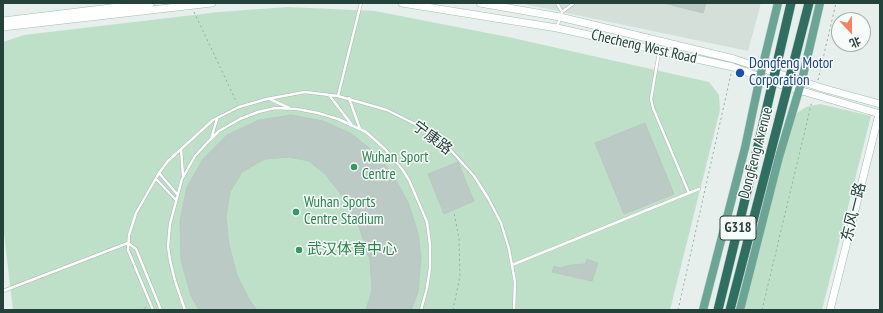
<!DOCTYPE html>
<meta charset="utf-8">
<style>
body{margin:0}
#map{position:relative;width:883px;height:313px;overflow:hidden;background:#e6efeb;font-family:"PT Sans Narrow","Noto Sans SC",sans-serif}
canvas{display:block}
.frame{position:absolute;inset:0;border:4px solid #24423a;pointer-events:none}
.north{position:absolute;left:831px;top:12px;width:40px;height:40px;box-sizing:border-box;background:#f7fbf9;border:1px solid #a3b1ad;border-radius:50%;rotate:158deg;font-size:11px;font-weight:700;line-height:16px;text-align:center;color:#24423a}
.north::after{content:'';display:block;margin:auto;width:14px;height:18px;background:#f4845f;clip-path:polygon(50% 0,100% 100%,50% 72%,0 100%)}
</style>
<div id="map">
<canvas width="883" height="313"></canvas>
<div class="frame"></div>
<div class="north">北</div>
</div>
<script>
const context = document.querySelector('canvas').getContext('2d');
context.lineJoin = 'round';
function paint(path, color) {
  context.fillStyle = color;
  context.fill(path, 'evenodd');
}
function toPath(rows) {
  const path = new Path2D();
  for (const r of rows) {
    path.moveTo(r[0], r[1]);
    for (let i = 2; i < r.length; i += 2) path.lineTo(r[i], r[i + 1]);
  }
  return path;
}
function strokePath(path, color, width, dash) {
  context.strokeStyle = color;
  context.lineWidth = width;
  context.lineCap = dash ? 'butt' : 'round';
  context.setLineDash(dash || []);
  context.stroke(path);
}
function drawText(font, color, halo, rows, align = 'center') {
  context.font = font + ' "PT Sans Narrow","Noto Sans SC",sans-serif';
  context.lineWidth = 3;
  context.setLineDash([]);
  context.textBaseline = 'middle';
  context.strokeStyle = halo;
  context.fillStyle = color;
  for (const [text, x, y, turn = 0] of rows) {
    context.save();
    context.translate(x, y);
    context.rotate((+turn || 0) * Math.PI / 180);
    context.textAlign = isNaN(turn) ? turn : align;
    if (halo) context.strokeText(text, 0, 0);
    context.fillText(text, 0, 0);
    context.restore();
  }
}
paint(toPath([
 [519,3,761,3,748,51]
]), '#d4dfda');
paint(toPath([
 [288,7,375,11,508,37,709,82,719,95,720,110,670,310,13,310,3,225,3,42,24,35,219,12],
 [820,104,871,116,822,310,741,310,794,115,806,107]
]), '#bfe0c8');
const building = toPath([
 [663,3,706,3,703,13,663,3],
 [291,115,323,121,350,133,372,150,392,173,408,202,418,233,421,258,418,292,411,310,366,310,372,290,370,260,359,227,343,197,325,174,309,161,289,157,265,159,242,172,230,192,226,217,229,245,237,275,250,301,257,310,199,310,191,296,181,260,180,221,187,187,203,159,227,135,259,120,291,115],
 [645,123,674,194,624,214,595,143,645,123],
 [458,162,474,201,444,214,428,174,458,162],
 [587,259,598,263,592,281,552,272,554,266,560,268,570,265,585,264,587,259]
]);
paint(building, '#bbcac4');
strokePath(building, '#b8c9c2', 1);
const lane = toPath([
 [361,3,338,96,387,110,421,127,447,146,474,176,488,198,501,223,509,249,515,282,514,310],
 [557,3,562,12,557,27],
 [562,12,574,3],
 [329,95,352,125],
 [349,98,360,129],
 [270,99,289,108],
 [211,139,217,119],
 [181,149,183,176],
 [159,173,177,194],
 [156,179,176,200],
 [689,193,699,189],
 [128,243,136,249,161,310],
 [512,265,689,193,653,108,651,99,659,52],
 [3,291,128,243],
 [153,310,128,250,129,235,136,213,159,173,168,161,213,120,239,107,267,99,305,92,338,96],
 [185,310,175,281,170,260,168,246,170,224,182,179,195,156,207,143,219,131,240,119,258,112,275,108,297,109,318,113,338,119,366,132,385,149,402,169,409,180,427,222,430,245,430,268,427,288,421,310]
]);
const secondary = toPath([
 [402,3,557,28,733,67,782,85,880,114],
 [480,3,560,17,734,59,822,88,880,104],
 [3,21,151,3],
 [3,27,212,3],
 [830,310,879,114]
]);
const primary = toPath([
 [703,310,745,148,760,77,778,3],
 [740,310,779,157,802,80,820,3]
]);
const highway = toPath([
 [718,310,758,146],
 [730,310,770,155]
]);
strokePath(lane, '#a8b8b2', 3.5);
strokePath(secondary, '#a4bbb3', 8);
strokePath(primary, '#c2cac8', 9);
strokePath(highway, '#c2cac8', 10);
strokePath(toPath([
 [194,12,237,103],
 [818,80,836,3],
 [140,310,147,307],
 [453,310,460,276,459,238,454,213],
 [678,310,731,74],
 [762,310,812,101]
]), '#86b3a5', 1, [2, 3]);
strokePath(lane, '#fff', 2.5);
strokePath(secondary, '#fff', 7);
strokePath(primary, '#6aa596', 8);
strokePath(highway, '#2f6f62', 9);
const highwayBridge = toPath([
 [758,146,791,3],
 [770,155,809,3]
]);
strokePath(highwayBridge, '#c2cac8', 10, []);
strokePath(highwayBridge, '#2f6f62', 9);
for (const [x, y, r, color] of [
 [740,73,5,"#1a4fb4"],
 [354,167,4,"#2e9e5b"],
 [296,212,4,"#2e9e5b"],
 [299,250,4,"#2e9e5b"]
]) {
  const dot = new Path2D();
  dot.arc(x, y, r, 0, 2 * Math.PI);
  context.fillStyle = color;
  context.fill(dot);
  strokePath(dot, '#f7fbf9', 1.5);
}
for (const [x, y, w] of [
 [738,228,36]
]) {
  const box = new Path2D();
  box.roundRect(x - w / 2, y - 12, w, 24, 3);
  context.fillStyle = '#f7fbf9';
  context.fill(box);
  strokePath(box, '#24423a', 1);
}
drawText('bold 14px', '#24423a', null, [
 ["G318",738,228]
]);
drawText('15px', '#24423a', '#f7fbf9', [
 ["Checheng West Road",644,47,13],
 ["宁康路",432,138,37],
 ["DongFeng Avenue",756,153,-75],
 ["东风一路",854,212,-76]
]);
drawText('15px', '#164399', '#f7fbf9', [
 ["Dongfeng Motor",749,64],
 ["Corporation",749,81]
], 'left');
drawText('15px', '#27864d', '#f7fbf9', [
 ["Wuhan Sport",362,158],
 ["Centre",362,175],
 ["Wuhan Sports",304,203],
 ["Centre Stadium",304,220],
 ["武汉体育中心",307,250]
], 'left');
</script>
